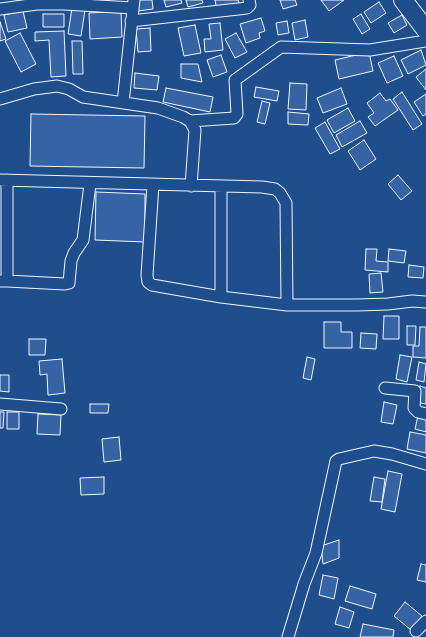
<!DOCTYPE html>
<style>
body{margin:0}
canvas{display:block;background:#1f4e8c}
</style>
<canvas width="426" height="637"></canvas>
<script>
const context = document.querySelector('canvas').getContext('2d');
context.lineJoin = 'round';
function paint(path, color) {
  context.fillStyle = color;
  context.fill(path, 'evenodd');
}
function toPath(rows) {
  const path = new Path2D();
  for (const r of rows) {
    path.moveTo(r[0], r[1]);
    for (let i = 2; i < r.length; i += 2) path.lineTo(r[i], r[i + 1]);
  }
  return path;
}
function strokePath(path, color, width, dash) {
  context.strokeStyle = color;
  context.lineWidth = width;
  context.lineCap = dash ? 'butt' : 'round';
  context.setLineDash(dash || []);
  context.stroke(path);
}
const building = toPath([
 [137,0,152,0,153,9,138,11,137,0],
 [164,0,181,0,182,3,166,7,164,0],
 [186,0,202,0,203,3,188,7,186,0],
 [215,0,238,0,240,7,217,11,215,0],
 [280,0,295,0,297,5,283,9,280,0],
 [321,0,344,0,329,11,321,0],
 [379,2,386,13,371,23,364,12,379,2],
 [72,8,85,10,81,36,68,34,72,8],
 [23,11,27,28,8,32,4,15,23,11],
 [121,11,122,37,90,39,89,13,121,11],
 [43,14,64,14,64,27,43,27,43,14],
 [361,14,370,29,362,34,353,19,361,14],
 [402,15,407,25,394,33,388,23,402,15],
 [261,18,265,31,259,33,260,38,246,43,240,24,261,18],
 [305,20,308,37,295,40,292,23,305,20],
 [287,21,289,33,278,35,276,23,287,21],
 [0,22,6,39,0,41,0,22],
 [220,23,223,50,205,52,204,39,211,39,209,24,220,23],
 [195,25,201,53,184,56,178,28,195,25],
 [150,28,151,51,138,52,136,29,150,28],
 [64,31,66,76,51,77,49,40,35,41,35,32,64,31],
 [20,33,36,64,21,72,5,41,20,33],
 [236,33,247,52,235,58,225,39,236,33],
 [72,41,82,41,83,74,73,74,72,41],
 [421,50,426,65,408,74,401,60,421,50],
 [369,52,373,71,339,79,335,60,369,52],
 [221,55,227,72,213,77,207,60,221,55],
 [394,56,403,76,387,83,378,63,394,56],
 [181,64,198,64,202,82,181,78,181,64],
 [426,69,426,90,416,77,426,69],
 [135,73,159,76,157,90,134,88,135,73],
 [290,83,307,84,306,110,288,109,290,83],
 [256,87,279,91,277,101,254,97,256,87],
 [166,88,213,97,210,112,163,102,166,88],
 [341,88,347,104,323,113,317,98,341,88],
 [402,92,422,124,413,130,393,99,402,92],
 [380,93,386,101,390,99,398,110,375,126,368,117,374,113,367,103,380,93],
 [426,94,426,114,423,116,414,102,426,94],
 [262,101,270,103,265,124,257,122,262,101],
 [348,108,355,121,334,133,327,120,348,108],
 [288,112,309,114,308,125,288,124,288,112],
 [31,114,145,116,144,168,30,166,31,114],
 [360,121,367,133,342,147,336,135,360,121],
 [325,122,340,149,330,154,315,128,325,122],
 [364,140,376,159,360,170,348,151,364,140],
 [398,175,412,191,401,200,388,184,398,175],
 [96,192,145,194,145,242,95,240,96,192],
 [366,249,377,249,376,261,388,262,388,272,365,270,366,249],
 [389,249,406,251,404,263,388,261,389,249],
 [409,265,424,267,423,278,408,277,409,265],
 [381,273,383,292,370,293,369,274,381,273],
 [384,316,399,316,399,339,383,339,384,316],
 [324,322,341,322,341,332,352,332,352,348,324,348,324,322],
 [407,326,416,326,415,345,407,345,407,326],
 [420,327,426,327,426,358,413,357,413,346,419,346,420,327],
 [361,333,377,334,376,349,360,348,361,333],
 [29,339,46,339,45,355,29,355,29,339],
 [400,355,412,357,407,382,396,379,400,355],
 [307,357,315,359,311,380,303,378,307,357],
 [62,359,65,393,48,395,47,374,40,375,39,361,62,359],
 [419,362,426,364,424,382,416,380,419,362],
 [0,375,9,375,9,392,0,391,0,375],
 [420,386,426,388,426,404,416,402,420,386],
 [384,402,397,405,393,424,381,422,384,402],
 [90,404,109,404,108,413,90,413,90,404],
 [0,412,4,412,3,428,0,428,0,412],
 [7,412,19,412,19,429,7,429,7,412],
 [38,414,61,415,60,435,37,434,38,414],
 [418,416,426,419,426,432,415,429,418,416],
 [410,432,426,435,426,453,407,449,410,432],
 [119,437,121,460,104,462,102,439,119,437],
 [388,471,402,474,395,512,381,509,388,471],
 [104,477,104,494,81,495,80,478,104,477],
 [374,477,385,479,382,502,370,501,374,477],
 [339,540,339,558,323,564,321,546,339,540],
 [421,564,426,565,426,582,417,580,421,564],
 [323,575,338,578,334,599,319,595,323,575],
 [350,586,376,594,372,609,345,601,350,586],
 [405,602,422,616,411,630,394,616,405,602],
 [340,607,354,612,349,628,335,624,340,607],
 [363,624,394,630,393,637,360,637,363,624]
]);
paint(building, '#3563a3');
strokePath(building, '#f2f6ff', 1);
const minor = toPath([
 [0,9,37,4,64,4,133,8],
 [131,21,247,8,250,5,249,0],
 [0,99,34,89,57,86,69,89,83,97,158,108,183,117,190,121,195,130,191,186],
 [123,103,134,0],
 [190,121,234,118,237,114,235,80,281,47,370,50,426,41],
 [0,180,262,187,275,189,280,193,286,203,287,305,221,297,152,285,148,282,147,275,153,185],
 [221,186,221,297],
 [1,281,7,281,7,180],
 [7,281,65,284,69,283,71,261,74,253,83,240,90,184],
 [287,305,357,305,388,304,412,301,426,302],
 [385,388,415,391,414,408,418,412,426,414],
 [0,404,61,409],
 [416,631,426,621],
 [288,637,304,584,316,553,336,461,339,459,374,451,392,454,426,464]
]);
const trunk = toPath([
 [403,0,426,30]
]);
strokePath(minor, '#f2f6ff', 13);
strokePath(trunk, '#f2f6ff', 20);
strokePath(minor, '#1f4e8c', 11);
strokePath(trunk, '#1f4e8c', 18);
</script>
